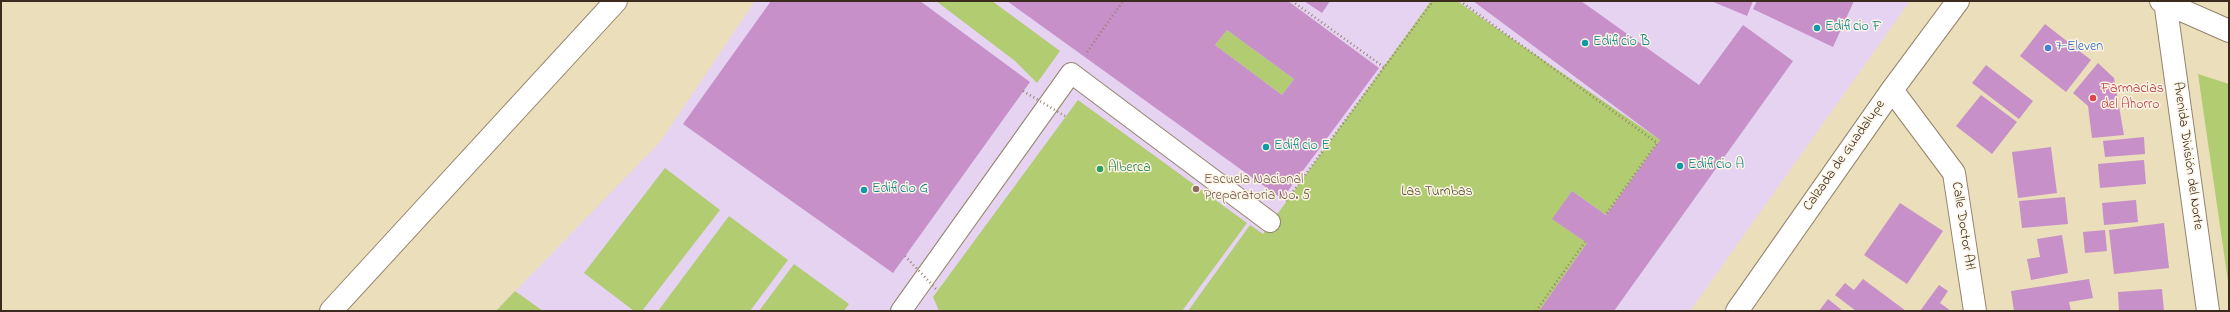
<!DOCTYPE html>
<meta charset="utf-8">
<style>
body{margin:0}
#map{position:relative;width:2230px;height:312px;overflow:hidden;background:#ebdeba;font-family:"Indie Flower",sans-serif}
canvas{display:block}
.frame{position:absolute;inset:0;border:2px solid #3b2a1e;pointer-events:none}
</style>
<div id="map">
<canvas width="2230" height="312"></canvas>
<div class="frame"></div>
</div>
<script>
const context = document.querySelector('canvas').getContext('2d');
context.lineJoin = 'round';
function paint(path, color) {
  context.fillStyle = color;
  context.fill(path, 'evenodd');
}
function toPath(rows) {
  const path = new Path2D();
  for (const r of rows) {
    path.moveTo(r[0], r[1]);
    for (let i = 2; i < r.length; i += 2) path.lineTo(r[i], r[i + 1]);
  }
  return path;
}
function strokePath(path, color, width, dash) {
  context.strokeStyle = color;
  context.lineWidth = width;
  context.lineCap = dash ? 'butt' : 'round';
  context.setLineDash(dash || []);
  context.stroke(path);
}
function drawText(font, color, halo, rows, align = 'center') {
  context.font = font + ' "Indie Flower",sans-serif';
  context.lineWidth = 3;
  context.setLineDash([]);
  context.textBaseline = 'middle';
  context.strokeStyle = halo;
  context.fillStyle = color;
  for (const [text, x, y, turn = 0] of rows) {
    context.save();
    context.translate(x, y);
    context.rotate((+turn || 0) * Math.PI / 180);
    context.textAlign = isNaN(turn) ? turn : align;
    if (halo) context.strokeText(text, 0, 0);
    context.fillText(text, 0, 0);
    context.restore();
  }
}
paint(toPath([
 [755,1,1910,1,1690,311,496,311,660,142]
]), '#e5d3f1');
paint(toPath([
 [936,1,992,1,1060,51,1037,83,1015,61],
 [1431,1,1457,1,1660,140,1606,215,1572,191,1553,219,1587,243,1539,311,1188,311,1250,225,1263,234],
 [1227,30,1294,79,1282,95,1215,45],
 [2198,74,2229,84,2229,288],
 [1078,100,1247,223,1182,311,939,311,933,297],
 [665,168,720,210,642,311,634,311,584,273],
 [729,216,788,260,750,311,658,311],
 [794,264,849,304,844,311,759,311],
 [515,291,543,311,496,311]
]), '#b2cc72');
paint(toPath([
 [771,1,920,1,1030,82,893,273,683,124],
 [1007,1,1288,1,1379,68,1282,199],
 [1227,30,1294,79,1282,95,1215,45],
 [1304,1,1330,1,1322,13],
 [1473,1,1581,1,1699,85,1743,25,1793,61,1614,311,1539,311,1587,243,1552,219,1572,191,1606,215,1660,140],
 [1711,1,1753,1,1747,16],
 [1757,1,1854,1,1833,47,1753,9],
 [2045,24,2091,60,2066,92,2020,56],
 [2098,63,2114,78,2124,135,2092,138,2088,106,2073,93],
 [1986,65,2033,101,2019,119,1972,83],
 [1981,95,2017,122,1992,154,1956,126],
 [2144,137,2145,154,2105,157,2103,141],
 [2051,147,2057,193,2018,198,2012,152],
 [2144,160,2146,184,2100,188,2098,164],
 [2065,197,2068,224,2022,228,2019,201],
 [2136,200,2138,222,2104,225,2102,203],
 [1900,203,1943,231,1907,284,1864,255],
 [2164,223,2169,268,2114,274,2109,230],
 [2105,230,2107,251,2085,253,2083,232],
 [2062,235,2068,273,2031,280,2027,259,2040,257,2037,239],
 [1863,279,1906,311,1856,311,1835,295,1845,283,1854,290],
 [2089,279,2093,298,2069,302,2071,311,2014,311,2011,291],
 [1939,285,1948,291,1940,303,1951,311,1920,311],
 [2162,289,2164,311,2119,311,2118,292],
 [1828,299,1843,311,1819,311]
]), '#c790c9');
const pedestrian = toPath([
 [901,311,1071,73,1270,222]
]);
const minor = toPath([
 [1892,90,1954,173,1975,311],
 [331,311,616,1],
 [1737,311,1892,90,1958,1]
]);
const secondary = toPath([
 [2161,1,2229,31],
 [2165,1,2208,311]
]);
strokePath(pedestrian, '#93846c', 22);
strokePath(minor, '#93846c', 24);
strokePath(secondary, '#93846c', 24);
strokePath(toPath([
 [1292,1,1385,68],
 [1460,1,1657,143,1606,214],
 [1087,52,1123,1],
 [1286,201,1433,1],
 [1536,311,1585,242]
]), '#93846c', 2.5, [1, 3]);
strokePath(pedestrian, '#fff', 20);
strokePath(minor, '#fff', 22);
strokePath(secondary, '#fff', 22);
strokePath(toPath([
 [1023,91,1065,116],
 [905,256,937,290]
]), '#93846c', 2.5, [1, 3]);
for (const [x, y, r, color] of [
 [1817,28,4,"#0f9aa8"],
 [1585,43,4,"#0f9aa8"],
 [2048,48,4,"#3f7fe0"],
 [2093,98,4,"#e0444e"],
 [1266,147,4,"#0f9aa8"],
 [1680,166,4,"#0f9aa8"],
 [1100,169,4,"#2e9e5b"],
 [1196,189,4,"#8d6e63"],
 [864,190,4,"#0f9aa8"]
]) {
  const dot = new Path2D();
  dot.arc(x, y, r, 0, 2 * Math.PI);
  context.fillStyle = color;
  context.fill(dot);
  strokePath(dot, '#fcf5e5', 1.5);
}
drawText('14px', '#0d838f', '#fcf5e5', [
 ["Edificio F",1825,28],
 ["Edificio B",1593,43],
 ["Edificio E",1274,147],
 ["Edificio A",1688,166],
 ["Edificio G",872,190]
], 'left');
drawText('14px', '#366cbe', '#fcf5e5', [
 ["7-Eleven",2056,48]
], 'left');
drawText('14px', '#be3a42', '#fcf5e5', [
 ["Farmacias",2101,90],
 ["del Ahorro",2101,106]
], 'left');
drawText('14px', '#3b2a1e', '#fcf5e5', [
 ["Calzada de Guadalupe",1845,156,-55],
 ["Avenida División del Norte",2187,156,82],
 ["Calle Doctor Atl",1962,226,81]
]);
drawText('14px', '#27864d', '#fcf5e5', [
 ["Alberca",1108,169]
], 'left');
drawText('14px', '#785e54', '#fcf5e5', [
 ["Escuela Nacional",1204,181],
 ["Preparatoria No. 5",1204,197]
], 'left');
drawText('14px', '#595233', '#fcf5e5', [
 ["Las Tumbas",1437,193]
]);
</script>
